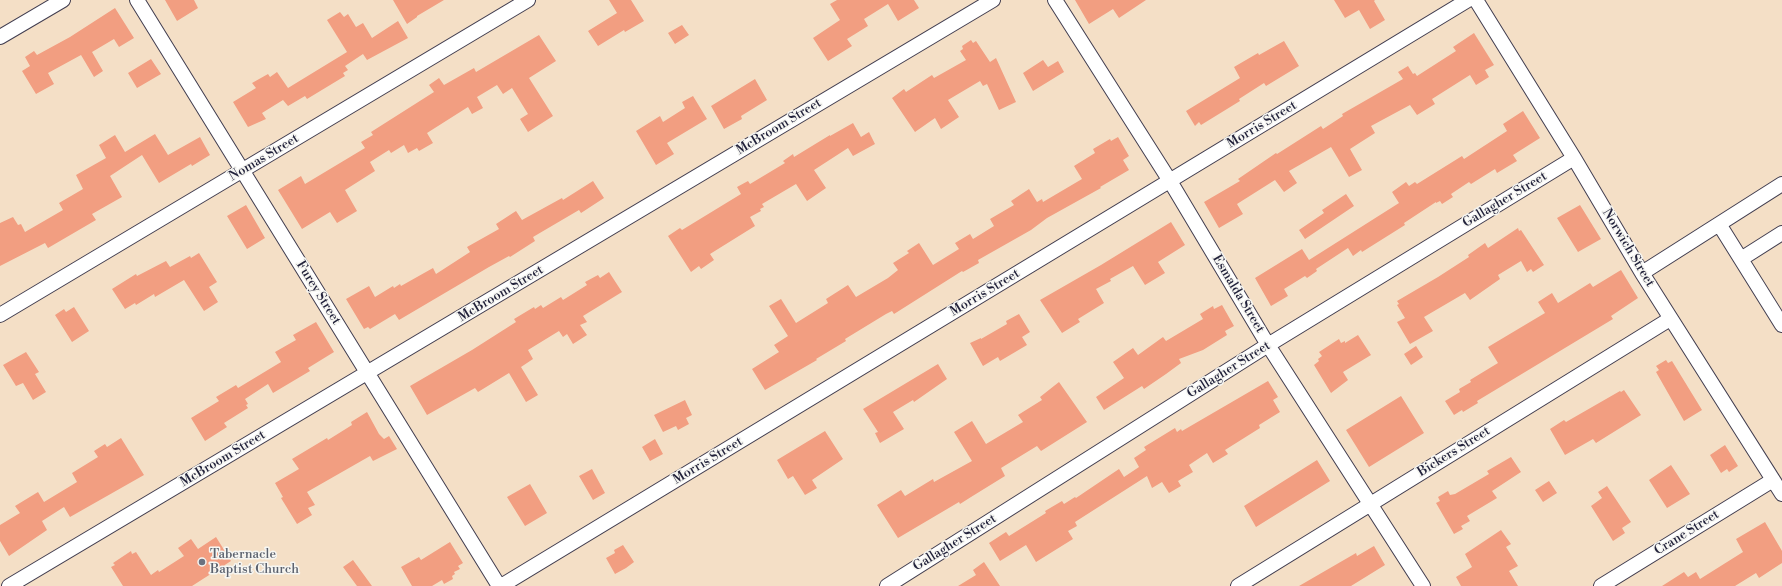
<!DOCTYPE html>
<style>
body{margin:0}
canvas{display:block;background:#f4dfc6}
</style>
<canvas width="1782" height="586"></canvas>
<script>
const context = document.querySelector('canvas').getContext('2d');
context.lineJoin = 'round';
function paint(path, color) {
  context.fillStyle = color;
  context.fill(path, 'evenodd');
}
function toPath(rows) {
  const path = new Path2D();
  for (const r of rows) {
    path.moveTo(r[0], r[1]);
    for (let i = 2; i < r.length; i += 2) path.lineTo(r[i], r[i + 1]);
  }
  return path;
}
function strokePath(path, color, width, dash) {
  context.strokeStyle = color;
  context.lineWidth = width;
  context.lineCap = dash ? 'butt' : 'round';
  context.setLineDash(dash || []);
  context.stroke(path);
}
function drawText(font, color, halo, rows, align = 'center') {
  context.font = font + ' "Libre Bodoni",serif';
  context.lineWidth = 3;
  context.setLineDash([]);
  context.textBaseline = 'middle';
  context.strokeStyle = halo;
  context.fillStyle = color;
  for (const [text, x, y, turn = 0] of rows) {
    context.save();
    context.translate(x, y);
    context.rotate((+turn || 0) * Math.PI / 180);
    context.textAlign = isNaN(turn) ? turn : align;
    if (halo) context.strokeText(text, 0, 0);
    context.fillText(text, 0, 0);
    context.restore();
  }
}
paint(toPath([
 [165,0,194,0,198,8,177,21],
 [393,0,444,0,417,16,417,17,407,24],
 [609,0,631,0,644,21,625,32,624,30,598,46,588,31,617,13],
 [837,0,914,0,919,8,898,21,888,4,864,19,868,26,847,39,852,46,828,61,813,38,840,20,830,4],
 [1075,0,1146,0,1119,18,1113,9,1089,24],
 [1334,0,1375,0,1374,1,1385,20,1370,29,1359,10,1345,18],
 [115,8,134,38,119,47,114,39,92,52,103,71,94,77,81,55,48,73,54,84,36,94,22,71,30,66,25,57,34,51,37,55,70,37],
 [340,12,344,17,348,14,356,27,363,23,372,38,398,21,408,38,367,60,363,54,345,66,348,70,343,73,345,76,307,99,305,96,288,106,283,100,262,113,266,119,248,127,233,102,256,88,252,83,268,74,270,77,277,72,288,88,347,52,327,20],
 [682,25,689,35,675,44,668,33],
 [1474,33,1494,65,1485,70,1489,77,1476,85,1470,75,1432,99,1435,104,1417,115,1410,105,1371,126,1375,133,1350,149,1362,170,1349,177,1331,147,1289,171,1297,183,1284,192,1275,180,1237,204,1243,214,1219,228,1204,202,1240,181,1238,179,1276,153,1277,154,1321,126,1323,129,1343,116,1342,114,1403,79,1398,72,1408,66,1413,74,1415,73,1417,76,1456,51,1453,47],
 [539,35,556,61,529,78,553,116,528,132,520,119,528,114,512,88,503,94,497,85,477,97,483,108,472,114,468,107,427,133,433,143,419,151,417,148,408,153,404,145,391,153,389,150,370,162,375,171,345,190,357,211,337,223,330,212,302,229,278,190,301,176,305,184,365,148,361,142,373,135,371,132,434,92,429,85,439,78,444,85,474,68,476,72],
 [971,40,973,43,976,41,990,62,996,58,1016,102,999,110,987,84,983,86,980,81,948,100,959,117,941,129,935,118,915,132,892,98,904,89,906,92,932,75,934,78,966,60,960,51,963,49,962,46],
 [1284,41,1299,66,1266,86,1264,83,1239,99,1240,101,1201,125,1199,122,1195,126,1186,111,1240,78,1234,67,1258,53,1259,55],
 [151,59,161,74,137,88,128,73],
 [1043,60,1048,67,1058,61,1064,72,1033,91,1023,73],
 [755,79,767,100,741,116,742,119,724,129,711,106],
 [693,96,707,119,667,143,674,154,656,165,636,131,660,116,663,122,685,108,682,102],
 [1523,111,1540,138,1513,155,1517,161,1497,173,1495,169,1471,184,1469,182,1451,194,1453,197,1442,204,1440,201,1436,203,1436,202,1404,223,1405,225,1362,252,1361,250,1353,256,1348,248,1316,269,1317,271,1307,278,1305,276,1284,289,1288,296,1271,306,1255,278,1302,249,1309,260,1399,203,1392,192,1406,182,1409,186,1415,182,1417,184,1462,156,1464,159,1507,131,1503,124],
 [853,123,861,137,869,132,875,144,853,156,848,148,814,170,826,188,807,201,796,184,762,204,764,207,760,209,761,211,750,217,755,226,710,254,714,260,701,269,699,266,691,272,668,236,680,228,682,230,741,194,737,187,748,181,750,184,785,163,783,161,793,154,794,157,830,135,830,136],
 [155,134,168,155,200,137,210,155,192,166,191,164,159,183,142,155,110,176,122,197,92,214,96,220,48,248,45,243,0,266,0,223,13,217,18,225,21,224,25,232,63,210,59,203,83,189,76,175,106,158,99,145,115,135,125,152],
 [1118,137,1129,156,1123,160,1129,170,1100,187,1101,188,1047,218,1031,230,978,260,979,263,963,272,962,271,894,314,892,311,886,314,845,339,846,341,816,359,817,360,765,390,752,369,779,352,774,345,788,336,769,306,781,299,796,323,828,303,826,299,848,285,856,297,888,278,898,270,893,263,909,253,907,251,919,243,933,265,959,249,955,243,970,234,973,239,994,226,990,219,1014,205,1011,201,1029,189,1037,202,1042,199,1043,202,1082,179,1074,166,1095,153,1093,149,1110,139,1111,141],
 [593,181,604,198,581,213,579,210,533,237,535,241,510,257,509,256,489,267,399,320,395,314,370,329,368,327,364,329,346,299,369,286,375,297,393,286,394,288,400,284,401,286,433,268,436,274,470,252,467,247,499,229,496,224,516,211,522,220,562,198,563,200],
 [1346,194,1354,206,1305,239,1299,230,1324,213,1322,210],
 [246,205,265,238,247,249,227,216],
 [1580,205,1601,239,1578,252,1557,218],
 [1171,222,1185,245,1158,262,1165,273,1145,285,1133,266,1110,279,1111,281,1096,289,1104,303,1078,319,1080,322,1062,333,1040,300,1101,265],
 [1518,228,1519,231,1521,230,1544,265,1533,272,1531,269,1527,272,1521,261,1498,275,1500,279,1470,300,1465,293,1424,317,1433,331,1410,344,1397,322,1405,318,1397,305,1399,304,1397,301,1438,277,1469,257,1468,255,1485,243,1488,248],
 [199,253,217,282,209,287,218,302,204,311,184,280,155,297,154,294,136,305,135,303,125,309,112,289,136,274,137,276,166,261,170,267,190,256,191,258],
 [1621,270,1638,298,1611,316,1613,319,1477,401,1478,403,1463,412,1462,410,1454,415,1445,401,1460,392,1459,389,1471,382,1470,380,1498,363,1488,347,1545,313,1538,302,1552,293,1558,303,1590,283,1593,287],
 [609,272,622,292,583,316,587,322,580,325,587,335,573,344,567,334,563,337,559,331,528,350,533,359,521,367,538,395,526,402,509,373,478,392,475,388,427,415,410,386,472,350,516,322,514,319,534,307,535,309,541,305,543,308,561,297,563,300,587,285,585,282,598,275,600,278],
 [1222,305,1234,326,1225,331,1227,335,1203,350,1179,359,1181,363,1166,374,1144,389,1142,386,1104,410,1096,397,1124,378,1113,362,1133,348,1138,355,1163,337,1166,341,1203,319,1200,314,1213,306,1214,309],
 [74,307,89,331,72,342,55,315,64,309,66,312],
 [1019,314,1030,332,1022,337,1027,345,1000,361,998,357,983,366,970,343,981,338,981,339,1007,324,1006,321],
 [316,322,334,352,308,368,310,371,273,393,268,384,245,399,248,404,246,405,248,408,224,423,227,427,205,441,191,418,219,401,216,397,236,385,238,388,281,362,275,352,296,340,293,335],
 [1358,335,1371,355,1343,372,1348,380,1331,393,1314,365,1319,361,1318,359,1322,356,1319,352,1339,339,1341,343,1345,341,1345,343],
 [1416,346,1423,357,1411,365,1404,354],
 [26,352,39,372,35,374,46,392,33,400,23,383,16,386,3,365],
 [1666,360,1668,363,1672,361,1702,410,1684,421,1656,372,1659,370,1656,366],
 [938,364,947,379,914,402,913,400,893,412,904,429,880,443,875,433,878,432,863,409],
 [1268,381,1278,397,1273,400,1280,412,1259,425,1260,428,1225,450,1228,454,1213,463,1207,453,1189,465,1193,472,1178,481,1181,486,1169,493,1162,482,1152,488,1147,476,1075,522,1077,526,1068,531,1073,539,1036,562,1026,545,1000,561,989,543,1006,532,1009,536,1046,513,1045,511,1062,501,1064,504,1075,497,1076,498,1119,469,1124,477,1139,467,1134,458,1146,450,1144,447,1175,428,1177,432,1181,429,1182,431],
 [1059,382,1087,422,1041,451,1037,446,1001,468,1005,476,971,497,960,504,959,502,898,538,877,505,901,490,905,496,933,479,934,482,972,461,954,432,972,421,986,444,1023,422,1018,415,1042,400,1040,397],
 [1624,390,1641,415,1596,443,1593,439,1565,455,1550,429,1564,420,1566,422,1620,391,1621,392],
 [1401,396,1424,433,1369,467,1346,430],
 [685,400,692,415,686,418,689,424,678,430,676,426,663,432,654,415],
 [367,412,379,434,384,439,389,436,397,449,373,461,370,456,307,492,315,505,308,508,312,515,297,524,281,498,283,497,275,483,299,469,292,459,327,438,328,440,352,425,351,422],
 [825,431,843,459,812,480,817,488,805,495,793,476,788,479,777,460],
 [121,438,144,475,70,517,64,507,42,521,47,530,9,556,0,541,0,525,20,513,15,506,38,492,44,502,77,482,72,473,98,457,94,451,105,444,107,447],
 [655,439,663,454,650,461,642,447],
 [1725,445,1738,466,1729,472,1727,469,1721,473,1710,455],
 [1511,457,1521,472,1492,491,1497,498,1467,516,1470,521,1461,526,1463,529,1454,534,1436,503,1440,501,1438,497,1448,491,1450,495,1455,494,1489,474,1487,471],
 [1317,460,1330,481,1256,527,1244,506],
 [1671,465,1690,494,1667,508,1649,480],
 [592,469,605,493,593,500,579,476],
 [1549,481,1557,493,1543,502,1535,490],
 [530,484,547,513,525,526,507,497],
 [1607,486,1631,522,1622,528,1625,533,1613,541,1591,506,1602,498,1598,492],
 [1765,522,1782,551,1782,563,1759,578,1756,573,1735,586,1662,586,1684,572,1688,577,1696,572,1700,579,1743,552,1736,539],
 [1501,530,1511,544,1506,547,1518,566,1509,571,1518,586,1461,586,1456,577,1472,567,1465,554],
 [216,537,231,561,192,586,123,586,111,567,115,565,113,563,131,551,132,554,136,552,151,575,158,570,159,572,184,556,178,548,191,539,198,549],
 [450,542,463,563,458,566,460,569,454,572,455,574,452,576,453,579,444,584,442,580,432,586,412,586,401,567,419,557,421,560],
 [623,545,634,562,626,568,615,574,606,558,615,553,614,550],
 [1374,546,1385,565,1351,586,1299,586,1356,553,1357,556],
 [353,560,372,586,357,586,343,567],
 [984,562,1000,586,958,586,976,575,973,570]
]), '#f29e81');
const minor = toPath([
 [137,0,499,586],
 [1055,0,1170,181,1268,345,1423,586],
 [1476,0,1574,158,1642,273,1782,494],
 [0,37,63,0],
 [1719,224,1782,325],
 [1741,259,1782,233],
 [1642,273,1782,184],
 [0,315,528,0],
 [9,586,993,0],
 [501,586,1468,0],
 [887,586,1268,345,1574,158],
 [1238,586,1670,319],
 [1601,586,1773,480]
]);
strokePath(minor, '#423e50', 16);
strokePath(minor, '#fff', 14);
for (const [x, y, r, color] of [
 [202,562,4,"#6b7280"]
]) {
  const dot = new Path2D();
  dot.arc(x, y, r, 0, 2 * Math.PI);
  context.fillStyle = color;
  context.fill(dot);
  strokePath(dot, '#f6f6f2', 1.5);
}
drawText('13px', '#22223b', '#f6f6f2', [
 ["Morris Street",1262,125,-31],
 ["McBroom Street",779,127,-31],
 ["Nomas Street",264,158,-31],
 ["Gallagher Street",1505,200,-31],
 ["Norwich Street",1628,248,59],
 ["Furey Street",318,293,58],
 ["Morris Street",985,293,-31],
 ["McBroom Street",501,294,-31],
 ["Esmalda Street",1238,294,59],
 ["Gallagher Street",1229,370,-32],
 ["Bickers Street",1454,452,-32],
 ["McBroom Street",223,459,-31],
 ["Morris Street",708,461,-31],
 ["Crane Street",1687,533,-32],
 ["Gallagher Street",955,543,-32]
]);
drawText('13px', '#5b616d', '#f6f6f2', [
 ["Tabernacle",210,555],
 ["Baptist Church",210,570]
], 'left');
</script>
